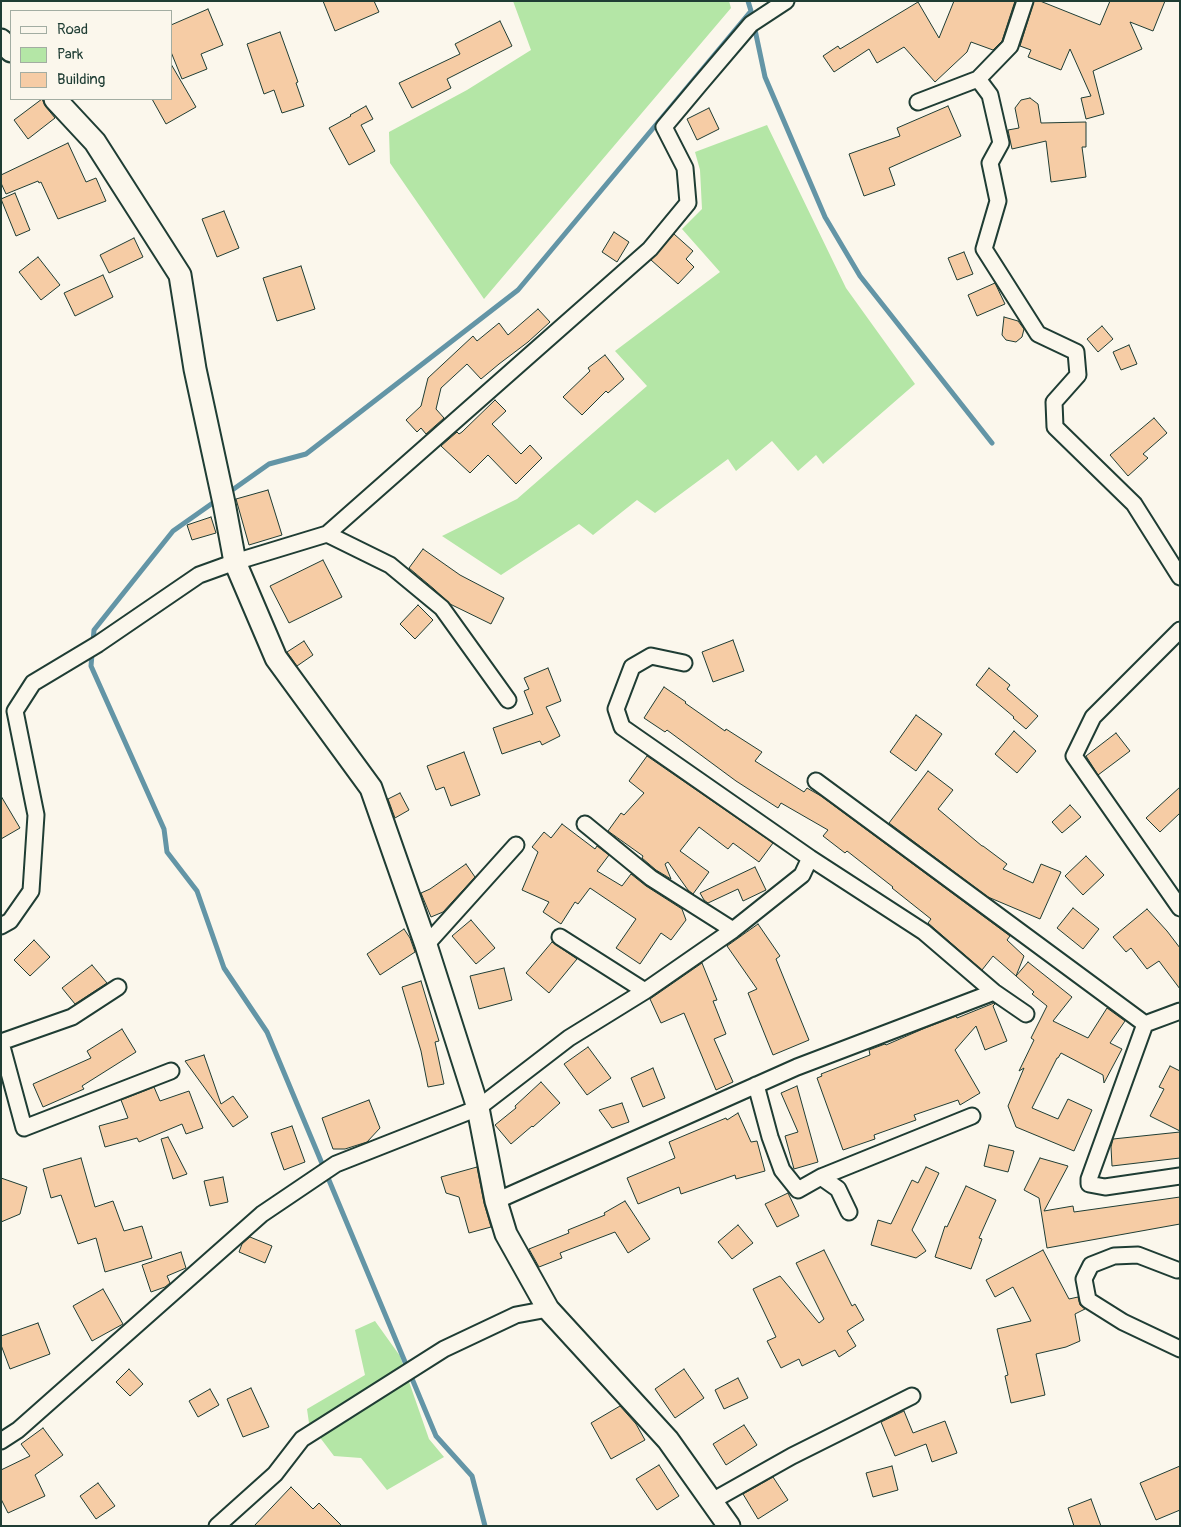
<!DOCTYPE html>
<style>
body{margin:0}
#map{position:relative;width:1181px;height:1527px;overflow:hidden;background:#fbf7ec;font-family:Pangolin,sans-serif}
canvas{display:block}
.frame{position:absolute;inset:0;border:2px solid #1f3d34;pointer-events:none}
.legend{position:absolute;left:10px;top:10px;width:162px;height:90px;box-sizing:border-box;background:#fbf7ec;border:1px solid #a3ada2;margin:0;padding:6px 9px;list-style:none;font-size:15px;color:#1f3d34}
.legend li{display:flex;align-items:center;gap:10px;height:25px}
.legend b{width:25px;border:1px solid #a3ada2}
</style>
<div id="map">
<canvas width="1181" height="1527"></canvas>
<div class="frame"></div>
<ul class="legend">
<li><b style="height:6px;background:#fbf7ec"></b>Road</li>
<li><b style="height:14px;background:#b4e6a6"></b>Park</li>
<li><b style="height:14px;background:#f6cca5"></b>Building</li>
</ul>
</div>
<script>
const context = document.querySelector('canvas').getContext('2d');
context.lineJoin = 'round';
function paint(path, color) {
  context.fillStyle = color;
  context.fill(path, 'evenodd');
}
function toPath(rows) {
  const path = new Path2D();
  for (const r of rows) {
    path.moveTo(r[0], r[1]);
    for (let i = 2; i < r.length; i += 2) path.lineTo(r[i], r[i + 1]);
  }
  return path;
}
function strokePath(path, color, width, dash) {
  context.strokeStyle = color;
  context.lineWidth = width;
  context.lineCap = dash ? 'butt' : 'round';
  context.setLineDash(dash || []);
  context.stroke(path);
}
paint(toPath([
 [513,1,729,1,731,8,484,299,390,163,389,132,467,90,531,50],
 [767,125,846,288,915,384,823,464,816,455,798,471,772,441,736,471,728,459,655,513,637,500,593,535,579,524,501,575,442,536,517,499,647,386,615,351,720,272,682,229,702,209,700,170,695,152],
 [375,1321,400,1356,429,1439,444,1457,387,1490,361,1458,334,1456,309,1423,307,1409,365,1375,355,1330]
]), '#b4e6a6');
strokePath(toPath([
 [754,25,765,77,825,217,860,276,992,443],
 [228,493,269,464,306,454,518,290,751,11,748,1],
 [217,500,173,531,94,630,91,666,164,829,167,852,197,891,224,968,267,1032,436,1436,472,1476,485,1526]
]), '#6395a6', 5);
const building = toPath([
 [323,1,374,1,379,12,335,31,323,1],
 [954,1,1015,1,1002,41,993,50,971,42,967,52,935,82,904,47,877,63,869,49,834,72,823,56,838,46,840,49,918,2,939,38,954,1],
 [1034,1,1040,1,1100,25,1110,1,1165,1,1153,31,1130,22,1142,49,1093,71,1104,114,1086,119,1081,98,1091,96,1070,49,1061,70,1028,57,1031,50,1020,46,1034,1],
 [208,9,223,45,201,54,207,69,182,79,171,52,171,25,208,9],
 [500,21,512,46,447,79,451,88,412,108,399,83,460,54,455,44,500,21],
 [280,32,298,82,296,83,304,106,282,113,274,90,264,94,247,44,280,32],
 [171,64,196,107,166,124,152,99,171,99,171,64],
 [1030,98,1038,104,1041,123,1086,122,1086,147,1082,147,1086,177,1051,182,1046,141,1012,149,1008,130,1019,128,1015,108,1021,100,1030,98],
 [42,99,46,107,55,118,28,139,14,120,42,99],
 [366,106,373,119,361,125,375,151,349,165,329,128,351,116,350,115,366,106],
 [948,106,961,136,889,168,895,185,864,196,849,154,900,136,897,128,948,106],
 [709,108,719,129,697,140,687,119,709,108],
 [68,143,86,182,96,178,106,201,58,219,41,182,39,183,38,181,6,194,1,183,1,175,68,143],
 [15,193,30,230,16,236,1,199,15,193],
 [224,211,239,248,217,257,202,219,224,211],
 [614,232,629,242,617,262,602,252,614,232],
 [674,234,693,251,686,259,694,267,678,284,651,260,674,234],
 [134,238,143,257,109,273,100,255,134,238],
 [964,252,973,274,957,280,948,258,964,252],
 [38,257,60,285,41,300,19,272,38,257],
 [301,266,315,309,277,321,263,278,301,266],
 [103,275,113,297,75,316,64,293,103,275],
 [995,283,1005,304,977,316,968,295,995,283],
 [538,309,550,322,528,342,499,364,481,379,467,364,441,388,436,409,444,418,426,434,421,428,417,432,406,420,421,406,428,378,473,336,477,341,499,323,508,335,538,309],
 [1004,317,1018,321,1024,329,1022,337,1016,342,1006,340,1002,335,1004,317],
 [1102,326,1113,339,1098,352,1087,339,1102,326],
 [1129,345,1137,364,1121,370,1113,352,1129,345],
 [605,355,624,379,608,393,606,391,582,415,563,397,590,371,588,368,605,355],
 [495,400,506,411,492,424,521,454,530,445,542,458,516,484,488,455,470,473,441,446,457,432,459,434,462,432,495,400],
 [1154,418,1167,433,1143,454,1148,458,1128,476,1110,455,1154,418],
 [268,490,282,535,249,545,236,499,268,490],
 [211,517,216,533,192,540,187,525,211,517],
 [423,549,460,575,504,598,491,624,450,604,434,589,409,568,423,549],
 [323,560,342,597,289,623,270,586,323,560],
 [418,605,433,620,415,639,400,624,418,605],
 [733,640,744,671,713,682,702,652,733,640],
 [304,641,313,655,297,666,287,652,304,641],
 [548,668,561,701,546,707,560,736,542,745,540,741,502,754,493,728,533,714,524,691,529,689,524,678,548,668],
 [989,668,1010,685,1007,689,1038,716,1026,729,1013,718,1014,717,976,685,989,668],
 [664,687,686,702,685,703,725,731,726,729,762,752,755,761,804,792,807,788,821,796,1010,936,1007,940,1024,956,1016,976,993,956,982,970,928,923,931,919,892,888,893,887,847,851,845,853,823,836,828,830,781,803,778,808,736,781,667,730,665,732,644,718,664,687],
 [916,715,942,734,916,771,890,752,916,715],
 [1014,731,1036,751,1017,773,995,754,1014,731],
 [1116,733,1130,751,1098,775,1086,756,1116,733],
 [464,752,480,795,451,806,444,787,436,790,427,766,464,752],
 [647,756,773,843,759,862,733,843,728,849,699,827,680,851,709,872,693,894,688,890,668,862,665,864,671,879,656,870,642,858,643,856,608,831,621,813,624,815,644,793,629,781,647,756],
 [928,771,953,790,938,809,982,846,983,846,1007,864,1003,869,1033,883,1041,864,1061,872,1040,919,988,897,889,823,928,771],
 [1180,787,1180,813,1160,832,1146,818,1180,787],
 [400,793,409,810,395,818,388,799,400,793],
 [1,796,20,828,1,839,1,796],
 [1070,805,1081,817,1062,833,1052,822,1070,805],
 [562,824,595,849,597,846,609,855,597,871,622,886,631,874,646,886,682,909,686,920,671,940,661,933,640,964,616,948,636,919,590,888,578,904,575,902,561,924,543,912,549,902,522,890,538,852,532,847,544,832,551,838,562,824],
 [1086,856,1104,875,1083,895,1065,876,1086,856],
 [466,864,475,877,443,912,431,917,421,893,430,889,466,864],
 [755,867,766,890,743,901,738,889,708,903,704,900,700,893,755,867],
 [1073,908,1099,929,1083,949,1057,928,1073,908],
 [1147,909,1167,931,1180,948,1180,989,1159,961,1147,969,1131,948,1126,952,1113,937,1147,909],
 [471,920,495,948,476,964,452,936,471,920],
 [758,924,780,956,776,959,809,1040,773,1055,748,993,757,989,727,946,758,924],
 [404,929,410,938,415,952,380,975,367,954,404,929],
 [34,940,50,957,30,976,14,960,34,940],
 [552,942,577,959,549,993,526,973,552,942],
 [1028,962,1072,997,1053,1021,1088,1038,1107,1008,1125,1021,1110,1043,1122,1049,1104,1083,1103,1075,1061,1053,1058,1058,1057,1058,1032,1108,1058,1119,1068,1099,1092,1110,1074,1151,1016,1127,1008,1106,1024,1068,1019,1071,1034,1040,1031,1038,1047,1006,1032,994,1034,992,1016,976,1028,962],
 [702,963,717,1000,713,1001,726,1034,714,1039,733,1082,716,1090,684,1013,661,1023,650,999,702,963],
 [92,965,107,983,75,1004,62,988,92,965],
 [504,968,512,1000,479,1009,470,976,504,968],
 [421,981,439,1041,435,1042,444,1084,428,1087,421,1051,402,987,421,981],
 [994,1003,995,1004,993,1006,1007,1041,985,1050,976,1026,955,1050,980,1093,960,1105,958,1100,914,1115,916,1120,874,1135,875,1139,843,1150,817,1078,822,1076,821,1074,870,1055,869,1050,885,1044,886,1045,925,1028,956,1016,957,1018,994,1003],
 [122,1029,136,1052,82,1086,84,1089,43,1107,33,1084,91,1058,87,1051,122,1029],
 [588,1047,611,1078,587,1095,564,1064,588,1047],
 [204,1055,221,1104,233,1096,248,1117,233,1127,185,1061,204,1055],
 [1170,1066,1180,1071,1180,1131,1150,1116,1164,1089,1159,1087,1170,1066],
 [653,1068,665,1098,643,1107,631,1078,653,1068],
 [541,1082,560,1103,533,1127,532,1126,511,1144,495,1125,516,1108,515,1106,541,1082],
 [797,1086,818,1162,794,1169,785,1136,798,1132,781,1093,797,1086],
 [154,1087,160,1101,189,1091,203,1128,186,1134,182,1124,139,1142,137,1138,105,1147,99,1126,128,1118,121,1100,154,1087],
 [369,1100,380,1128,367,1142,345,1149,333,1149,322,1118,369,1100],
 [622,1103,629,1122,612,1128,599,1110,622,1103],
 [738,1113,751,1142,757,1141,765,1171,736,1179,735,1175,681,1194,679,1187,638,1204,627,1178,675,1158,669,1142,726,1118,727,1120,738,1113],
 [292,1126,305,1162,284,1170,271,1133,292,1126],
 [1180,1132,1180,1158,1112,1166,1111,1147,1113,1139,1180,1132],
 [168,1137,187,1174,173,1179,161,1139,168,1137],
 [989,1145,1014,1151,1008,1172,984,1166,989,1145],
 [81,1158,95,1207,113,1201,124,1231,142,1226,152,1258,105,1272,96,1238,78,1244,61,1195,51,1198,43,1169,81,1158],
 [1040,1158,1068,1166,1044,1211,1073,1206,1074,1212,1180,1197,1180,1224,1047,1248,1039,1198,1024,1190,1040,1158],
 [477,1167,484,1203,491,1227,469,1233,459,1197,446,1193,441,1177,477,1167],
 [926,1167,939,1173,912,1230,926,1251,916,1258,871,1245,878,1220,891,1224,912,1180,918,1183,926,1167],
 [223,1177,228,1202,210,1206,204,1181,223,1177],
 [1,1178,27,1187,20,1214,1,1222,1,1178],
 [966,1186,996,1200,979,1238,982,1239,971,1269,935,1257,945,1226,947,1227,966,1186],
 [788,1193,799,1216,777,1227,765,1204,788,1193],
 [625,1201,650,1239,628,1253,615,1232,560,1253,562,1258,539,1267,529,1249,569,1233,568,1230,605,1215,604,1213,625,1201],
 [738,1225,753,1243,732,1259,718,1242,738,1225],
 [250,1237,272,1246,265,1263,239,1252,242,1244,250,1237],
 [824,1250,852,1306,855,1304,864,1320,847,1331,856,1346,839,1357,835,1350,802,1366,799,1359,781,1368,767,1341,776,1337,753,1289,780,1276,819,1323,824,1319,796,1263,824,1250],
 [1043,1250,1069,1299,1078,1297,1080,1305,1085,1309,1075,1314,1080,1341,1066,1347,1036,1354,1045,1395,1011,1403,1005,1376,1008,1375,997,1329,1031,1321,1013,1287,995,1297,986,1280,1043,1250],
 [181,1252,186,1268,167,1276,170,1283,165,1287,151,1292,142,1265,181,1252],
 [103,1289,123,1324,92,1341,73,1306,103,1289],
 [38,1323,50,1354,10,1369,1,1345,1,1336,38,1323],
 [129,1369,143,1384,130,1396,116,1382,129,1369],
 [684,1369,704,1398,675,1418,655,1389,684,1369],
 [738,1378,748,1398,724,1409,715,1390,738,1378],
 [251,1388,269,1427,243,1437,227,1399,251,1388],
 [210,1389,219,1405,198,1417,189,1401,210,1389],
 [620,1406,636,1424,645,1440,611,1459,591,1423,620,1406],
 [904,1411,913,1433,945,1421,957,1453,932,1462,926,1444,895,1456,881,1422,904,1411],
 [744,1425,757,1445,726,1465,713,1444,744,1425],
 [43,1428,63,1455,35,1475,45,1496,8,1513,1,1499,1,1470,30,1456,21,1444,43,1428],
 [659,1465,679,1496,657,1510,636,1479,659,1465],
 [892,1466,898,1490,873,1497,866,1473,892,1466],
 [1180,1466,1180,1510,1156,1520,1140,1483,1180,1466],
 [773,1477,788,1500,758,1519,743,1494,773,1477],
 [98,1483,115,1506,96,1519,80,1496,98,1483],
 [291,1487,313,1509,319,1503,342,1526,254,1526,291,1487],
 [1091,1499,1101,1526,1074,1526,1068,1508,1091,1499]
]);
paint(building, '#f6cca5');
strokePath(building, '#1f3d34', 1);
const street = toPath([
 [978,79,990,95,1001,143,990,163,998,201,984,249,1038,334,1076,352,1078,375,1054,402,1055,427,1134,504,1180,577],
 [918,102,978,79,1010,46,1025,1],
 [327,534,390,565,442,608,508,700],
 [1180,630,1093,717,1074,756,1180,908],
 [684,663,651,656,632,667,616,709,622,727,810,858,924,932,994,992,1026,1014],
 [816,781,1145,1024,1180,1011],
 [585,824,651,878,733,930],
 [1,926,10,921,31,891,36,815,15,711,33,683,98,644,199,575,235,562,327,534,650,249,688,203,685,168,664,127,700,84,751,24,786,1],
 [560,937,645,991],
 [426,945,516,845],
 [1145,1024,1089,1179,1089,1184,1105,1187,1180,1176],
 [1,1042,72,1017,118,987],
 [1,1043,24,1128,171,1071],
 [756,1085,770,1137,782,1170,798,1190,821,1177,838,1189,849,1212],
 [821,1177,972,1116],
 [496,1201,797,1067,994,992],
 [1177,1270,1138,1255,1114,1256,1091,1265,1084,1279,1088,1300,1123,1322,1180,1349],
 [1,1441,18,1430,262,1214,336,1164,478,1108,569,1038,645,991,733,930,802,875,810,858],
 [712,1501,792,1456,912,1396],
 [217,1526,275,1474,302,1439,444,1349,516,1315,548,1309]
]);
const secondary = toPath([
 [1,40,11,51],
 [55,99,95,142,180,275,195,369,224,503,235,562,276,658,371,788,426,945,478,1108,496,1201,506,1234,548,1309,668,1440,729,1526]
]);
strokePath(street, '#1f3d34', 19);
strokePath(secondary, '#1f3d34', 25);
strokePath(street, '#fbf7ec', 15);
strokePath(secondary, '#fbf7ec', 21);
</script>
